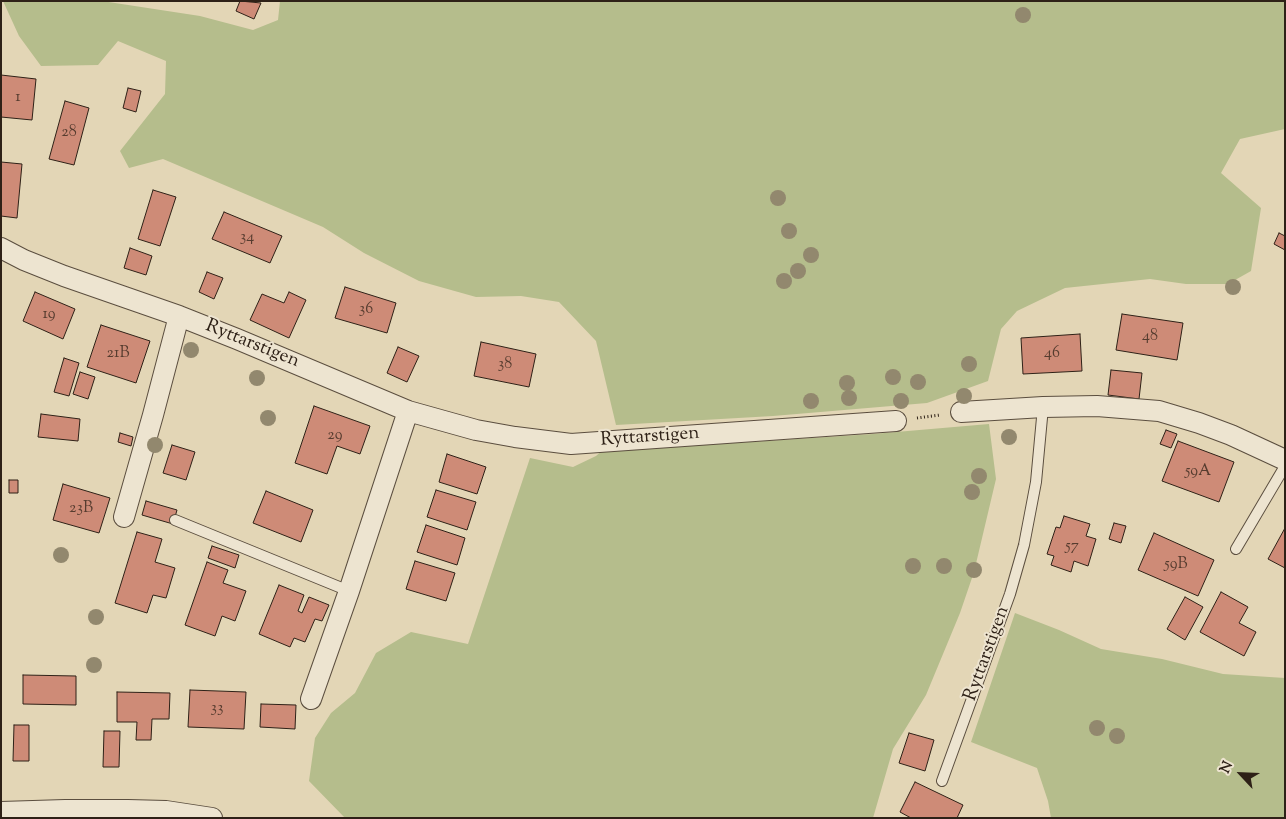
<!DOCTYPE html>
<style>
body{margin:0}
#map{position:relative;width:1286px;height:819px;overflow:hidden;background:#e3d6b6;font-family:"Sorts Mill Goudy",serif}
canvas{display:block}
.frame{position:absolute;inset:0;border:2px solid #2e2117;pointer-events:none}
.north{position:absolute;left:1216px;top:749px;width:50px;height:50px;-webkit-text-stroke:4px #ede4d0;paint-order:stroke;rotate:295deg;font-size:14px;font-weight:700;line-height:20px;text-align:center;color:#2e2117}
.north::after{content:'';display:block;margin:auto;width:18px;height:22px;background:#2e2117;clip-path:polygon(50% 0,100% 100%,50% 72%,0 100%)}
</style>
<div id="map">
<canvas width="1286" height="819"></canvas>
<div class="frame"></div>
<div class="north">N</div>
</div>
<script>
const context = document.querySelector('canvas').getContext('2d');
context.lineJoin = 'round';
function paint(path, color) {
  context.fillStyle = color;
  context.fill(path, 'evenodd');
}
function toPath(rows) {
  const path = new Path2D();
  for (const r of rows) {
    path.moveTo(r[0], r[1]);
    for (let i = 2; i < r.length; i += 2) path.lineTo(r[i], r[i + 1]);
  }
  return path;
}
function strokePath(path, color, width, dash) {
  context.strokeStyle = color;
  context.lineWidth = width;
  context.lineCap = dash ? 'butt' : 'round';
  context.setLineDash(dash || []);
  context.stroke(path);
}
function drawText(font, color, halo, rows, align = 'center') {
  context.font = font + ' "Sorts Mill Goudy",serif';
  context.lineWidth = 4;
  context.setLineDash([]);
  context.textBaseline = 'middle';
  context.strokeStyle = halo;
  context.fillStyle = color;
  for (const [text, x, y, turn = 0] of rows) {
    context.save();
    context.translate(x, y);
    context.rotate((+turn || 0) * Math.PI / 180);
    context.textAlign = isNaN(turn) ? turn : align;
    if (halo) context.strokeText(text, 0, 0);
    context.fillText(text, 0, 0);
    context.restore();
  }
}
paint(toPath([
 [3,1,102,1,200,16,253,30,278,20,280,1,1285,1,1285,129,1240,139,1221,173,1261,208,1251,271,1228,284,1186,284,1150,279,1065,288,1017,311,1001,329,988,381,927,403,773,416,616,425,596,341,559,302,521,296,476,297,419,281,364,253,323,227,163,159,129,168,120,151,165,94,166,61,118,41,98,65,41,66,19,36],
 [989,424,996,479,974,572,960,613,926,695,893,749,873,818,345,818,309,781,315,738,331,713,355,693,376,653,411,632,468,644,530,458,573,467,596,456,605,448,735,443,873,434],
 [1015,613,1059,630,1101,649,1162,659,1223,674,1285,678,1285,818,1051,818,1048,801,1037,768,971,742]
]), '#b5bd8c');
const building = toPath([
 [240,1,261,3,254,19,236,11,240,1],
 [1,75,36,79,32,120,1,117,1,75],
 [128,88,141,91,136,112,123,108,128,88],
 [65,101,89,108,74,165,49,159,65,101],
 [1,162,22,164,17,218,1,216,1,162],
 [153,190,176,197,160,246,138,239,153,190],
 [224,212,282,236,270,263,212,239,224,212],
 [1279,233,1285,236,1285,250,1274,244,1279,233],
 [130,248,152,256,146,275,124,268,130,248],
 [207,272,223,278,214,299,199,292,207,272],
 [345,287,396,303,387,333,335,318,345,287],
 [35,292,75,309,63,339,23,321,35,292],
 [289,292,306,300,289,338,250,320,262,294,284,303,289,292],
 [1122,314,1183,323,1177,360,1116,350,1122,314],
 [101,325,150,341,136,383,87,367,101,325],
 [1080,334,1082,371,1023,374,1021,338,1080,334],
 [481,342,536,354,529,387,474,376,481,342],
 [398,347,419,356,407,382,387,373,398,347],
 [64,358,79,363,69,396,54,392,64,358],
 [1111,370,1142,373,1139,399,1108,395,1111,370],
 [80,372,95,377,88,399,73,394,80,372],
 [314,406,370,426,360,454,337,446,327,474,295,463,314,406],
 [41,414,80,419,78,441,38,437,41,414],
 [1166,430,1177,434,1171,448,1160,444,1166,430],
 [120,433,133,437,131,446,118,442,120,433],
 [1178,441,1234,462,1219,502,1162,481,1178,441],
 [172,445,195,452,186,480,163,473,172,445],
 [447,454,486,467,477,494,439,482,447,454],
 [9,480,18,480,18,493,9,493,9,480],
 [63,484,110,498,99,533,53,520,63,484],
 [436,490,476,502,467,530,427,517,436,490],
 [266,491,313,510,301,542,253,523,266,491],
 [146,501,177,510,173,524,142,515,146,501],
 [1064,516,1090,524,1086,536,1096,539,1088,566,1074,561,1071,572,1051,565,1054,556,1047,554,1056,527,1060,528,1064,516],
 [1114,523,1126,526,1121,543,1109,539,1114,523],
 [426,525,465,538,457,565,417,552,426,525],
 [1285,528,1285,568,1268,559,1285,528],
 [137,532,162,539,155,562,175,568,166,598,153,595,147,613,115,603,137,532],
 [1154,533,1214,560,1198,596,1138,570,1154,533],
 [212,546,239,555,235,568,208,558,212,546],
 [415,561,455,573,446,601,406,589,415,561],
 [207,562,228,570,223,583,246,591,235,621,222,616,215,636,185,625,207,562],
 [279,585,304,595,298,611,302,613,309,597,329,605,322,621,315,619,305,642,294,638,290,647,259,634,279,585],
 [1221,592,1248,607,1239,623,1256,632,1244,656,1200,632,1221,592],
 [1185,597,1203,607,1185,640,1167,629,1185,597],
 [23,675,76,676,76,705,23,704,23,675],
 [190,690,246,692,244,729,188,727,190,690],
 [117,692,170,693,169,719,152,719,151,740,136,740,137,722,117,722,117,692],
 [261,704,296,705,295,729,260,727,261,704],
 [14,725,29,725,29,761,13,761,14,725],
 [104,731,120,731,119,767,103,767,104,731],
 [909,733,934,740,925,771,899,763,909,733],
 [915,782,963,805,957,818,911,818,900,812,915,782]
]);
paint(building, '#ce8b77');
strokePath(building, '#2e2117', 1);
const service = toPath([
 [175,520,349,591],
 [1236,549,1285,466],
 [942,781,1010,594,1024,545,1036,482,1043,407]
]);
const minor = toPath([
 [1,248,24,260,64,276,179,316,237,339,408,411,476,430,515,437,571,444,896,421],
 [961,412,1043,407,1097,406,1159,411,1199,423,1231,435,1285,460],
 [124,517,153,415,179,316],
 [311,699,349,591,408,411],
 [1,812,65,810,128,810,166,811,212,818]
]);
strokePath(service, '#5b4e3f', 12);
strokePath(minor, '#5b4e3f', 22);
strokePath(toPath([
 [917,418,940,415]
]), '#2e2117', 3, [1, 2.5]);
strokePath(service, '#ede4d0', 10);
strokePath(minor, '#ede4d0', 20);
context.fillStyle = '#92886e';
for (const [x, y] of [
 [1023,15],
 [778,198],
 [789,231],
 [811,255],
 [798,271],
 [784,281],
 [1233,287],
 [191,350],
 [969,364],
 [893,377],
 [257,378],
 [918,382],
 [847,383],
 [964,396],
 [849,398],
 [811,401],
 [901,401],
 [268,418],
 [1009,437],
 [155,445],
 [979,476],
 [972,492],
 [61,555],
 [913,566],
 [944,566],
 [974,570],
 [96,617],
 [94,665],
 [1097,728],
 [1117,736]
]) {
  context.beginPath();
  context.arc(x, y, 8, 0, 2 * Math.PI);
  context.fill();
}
drawText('16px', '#563c2f', null, [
 ["1",18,98],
 ["28",69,133],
 ["34",247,238],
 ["36",366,310],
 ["19",49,315],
 ["48",1150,337],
 ["21B",118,354],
 ["46",1052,354],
 ["38",505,365],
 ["29",335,436],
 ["59A",1198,472],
 ["23B",81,509],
 ["57",1072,547],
 ["59B",1176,565],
 ["33",217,709]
]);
drawText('19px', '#2e2117', '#ede4d0', [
 ["Ryttarstigen",252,345,22],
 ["Ryttarstigen",650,438,-4],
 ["Ryttarstigen",988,654,-70]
]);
</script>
